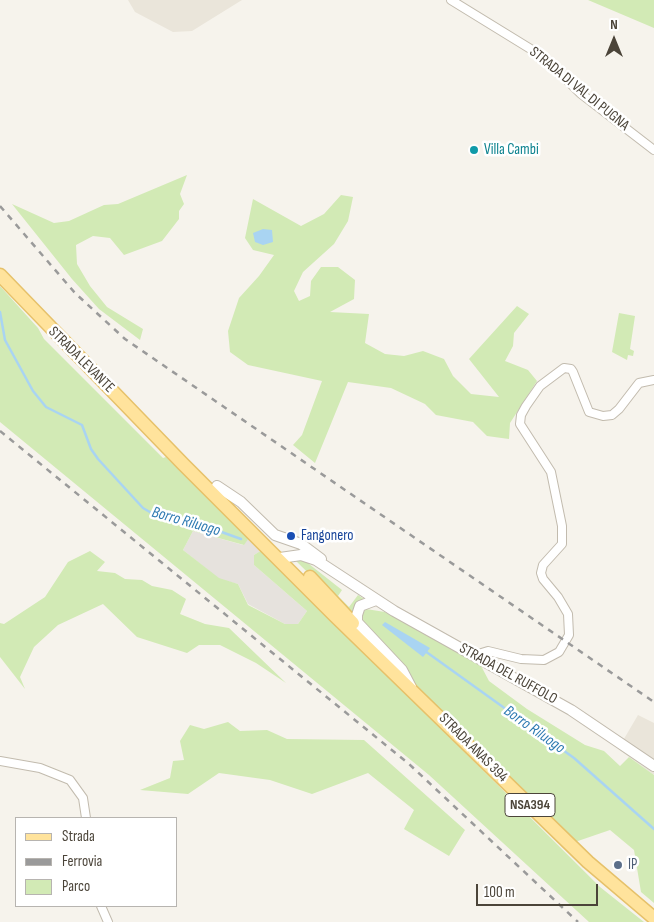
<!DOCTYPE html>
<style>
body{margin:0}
#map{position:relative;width:654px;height:922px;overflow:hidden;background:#f6f3ec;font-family:"Sofia Sans Condensed",sans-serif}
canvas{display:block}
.legend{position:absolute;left:15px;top:817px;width:162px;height:90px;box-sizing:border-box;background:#fff;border:1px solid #b7b4b0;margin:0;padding:6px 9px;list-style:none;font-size:15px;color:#4b4439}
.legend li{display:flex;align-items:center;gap:10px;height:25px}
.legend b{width:25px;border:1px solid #b7b4b0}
.north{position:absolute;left:589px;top:15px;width:50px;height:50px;-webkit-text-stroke:4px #fff;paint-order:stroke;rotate:0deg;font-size:14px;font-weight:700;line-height:20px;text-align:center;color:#4b4439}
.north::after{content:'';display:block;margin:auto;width:18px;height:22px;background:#4b4439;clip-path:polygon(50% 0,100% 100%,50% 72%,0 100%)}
.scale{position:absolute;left:476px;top:884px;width:122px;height:22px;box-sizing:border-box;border:2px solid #4b4439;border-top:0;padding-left:6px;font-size:15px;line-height:18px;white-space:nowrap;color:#4b4439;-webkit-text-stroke:4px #fff;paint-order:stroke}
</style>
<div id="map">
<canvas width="654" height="922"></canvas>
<ul class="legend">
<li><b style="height:6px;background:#ffe39c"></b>Strada</li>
<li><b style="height:6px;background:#9a9a9a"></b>Ferrovia</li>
<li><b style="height:14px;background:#d2eab5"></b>Parco</li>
</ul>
<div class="north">N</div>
<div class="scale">100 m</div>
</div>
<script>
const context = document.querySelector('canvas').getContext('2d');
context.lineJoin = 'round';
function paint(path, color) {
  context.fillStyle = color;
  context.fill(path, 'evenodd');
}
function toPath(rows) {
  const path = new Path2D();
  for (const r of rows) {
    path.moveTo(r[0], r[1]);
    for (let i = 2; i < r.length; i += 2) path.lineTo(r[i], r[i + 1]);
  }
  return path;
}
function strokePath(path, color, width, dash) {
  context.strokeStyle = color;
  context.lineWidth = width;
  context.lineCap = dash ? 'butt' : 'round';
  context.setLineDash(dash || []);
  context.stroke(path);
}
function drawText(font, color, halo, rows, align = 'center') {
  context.font = font + ' "Sofia Sans Condensed",sans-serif';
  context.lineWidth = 5;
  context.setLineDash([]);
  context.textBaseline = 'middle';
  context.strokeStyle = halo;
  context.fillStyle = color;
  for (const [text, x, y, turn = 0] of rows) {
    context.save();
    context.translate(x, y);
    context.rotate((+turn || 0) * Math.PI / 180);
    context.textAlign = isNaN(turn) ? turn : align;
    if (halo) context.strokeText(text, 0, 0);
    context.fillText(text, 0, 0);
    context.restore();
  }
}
paint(toPath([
 [128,0,242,0,192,31,173,32,135,12],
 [638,715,654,723,654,775,618,749]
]), '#eae5da');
paint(toPath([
 [193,531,243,545,249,538,262,550,254,555,254,565,307,611,298,624,285,624,248,604,238,584,219,579,183,550]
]), '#e6e2dd');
paint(toPath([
 [588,0,654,0,654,28],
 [187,175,180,194,184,204,179,211,179,219,162,241,124,255,110,238,93,236,76,245,77,264,90,286,107,307,143,329,140,340,99,309,72,279,12,204,54,223,69,221,104,205,118,204],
 [341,195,353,197,348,221,334,244,303,272,294,291,299,301,310,296,311,281,321,267,338,267,355,280,354,299,330,312,369,314,365,343,385,354,404,356,423,351,444,359,453,376,471,394,499,397,469,359,517,306,529,314,514,333,513,346,505,361,528,370,537,381,510,423,509,439,487,436,473,422,436,415,425,404,391,388,348,382,315,463,293,445,302,435,322,381,248,365,230,352,228,331,239,298,259,276,274,255,253,250,245,238,253,199,301,226,324,214],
 [0,286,38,328,44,339,163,458,166,457,249,538,244,545,193,531,183,550,219,578,238,584,248,605,285,624,298,624,307,611,254,565,254,555,262,550,600,887,644,922,589,922,429,775,0,422],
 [619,313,635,316,630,349,634,351,633,356,628,355,627,360,612,352],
 [90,551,105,562,97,571,115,573,125,579,142,580,152,586,172,590,186,599,180,614,205,624,229,628,286,683,256,663,220,645,199,645,187,653,137,637,103,604,58,625,34,647,20,677,25,689,0,657,0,623,4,624,45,597,68,562],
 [304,560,342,590,338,596,349,607,358,595,364,599,355,607,351,615,296,561],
 [366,609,385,612,479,662,489,681,527,709,585,745,604,751,620,766,629,757,654,775,654,903,641,892,634,850,610,830,575,842,415,684,362,620,362,614],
 [228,722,240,731,267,730,287,739,364,740,465,830,449,856,404,829,414,810,368,773,312,794,270,780,219,773,188,794,140,790,170,778,173,761,184,760,180,741,190,725,204,729]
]), '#d2eab5');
paint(toPath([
 [263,229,272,230,273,242,263,245,255,242,253,233],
 [385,622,430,648,423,657,382,625]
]), '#a9d4f2');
strokePath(toPath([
 [0,312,5,340,33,391,46,407,82,425,91,449,98,459,143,508,155,515,202,525,241,539],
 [425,651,574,758,654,829]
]), '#a9d4f2', 2.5);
const minor = toPath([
 [451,0,542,56,580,93,654,150],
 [475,655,488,651,521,659,544,660,559,652,569,635,568,614,558,597,543,579,541,573,543,565,562,544,562,526,551,472,520,424,521,415,526,406,540,386,564,368,571,369,573,372,589,412,603,416,612,415,619,409,639,383,654,380],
 [0,761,40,768,70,780,83,798,86,818],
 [101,906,108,922]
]);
const tertiary = toPath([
 [217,486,241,502,275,535,301,544,321,559],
 [280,558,301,555,316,560,394,611,571,710,654,766],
 [376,600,360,606,357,615,357,622,402,670,411,687]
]);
const primary = toPath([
 [0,275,183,464,336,617,588,862,654,918],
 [310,577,353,623]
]);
strokePath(minor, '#c2bbae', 10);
strokePath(tertiary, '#c2bbae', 12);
strokePath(primary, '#e6c16a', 15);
strokePath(minor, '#fff', 8);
strokePath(tertiary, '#fff', 10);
strokePath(primary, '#ffe39c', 12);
strokePath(toPath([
 [0,206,75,293,125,339,654,702],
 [0,431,409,764,578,922]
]), '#9a9a9a', 2.5, [6, 6]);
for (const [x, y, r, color] of [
 [474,150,5,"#0f9aa8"],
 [291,536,5,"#1a4fb4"],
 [618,865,5,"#5c6f8a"]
]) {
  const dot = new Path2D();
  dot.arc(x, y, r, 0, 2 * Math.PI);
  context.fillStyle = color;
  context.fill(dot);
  strokePath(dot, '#fff', 2);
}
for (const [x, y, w] of [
 [530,805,50]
]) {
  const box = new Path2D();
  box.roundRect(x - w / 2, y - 11.5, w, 23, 4);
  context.fillStyle = '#fff';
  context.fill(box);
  strokePath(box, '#4b4439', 1);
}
drawText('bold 14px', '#4b4439', null, [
 ["NSA394",530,805]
]);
drawText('15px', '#4b4439', '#fff', [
 ["STRADA DI VAL DI PUGNA",579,89,39],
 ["STRADA LEVANTE",81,360,45],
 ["STRADA DEL RUFFOLO",508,674,29],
 ["STRADA ANAS 394",473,748,45]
]);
drawText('15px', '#0d838f', '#fff', [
 ["Villa Cambi",484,150]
], 'left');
drawText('15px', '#164399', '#fff', [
 ["Fangonero",301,536]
], 'left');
drawText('15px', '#4e5e75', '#fff', [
 ["IP",628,865]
], 'left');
drawText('italic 16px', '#2e7ab2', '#fff', [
 ["Borro Riluogo",186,522,16],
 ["Borro Riluogo",534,730,35]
]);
</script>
